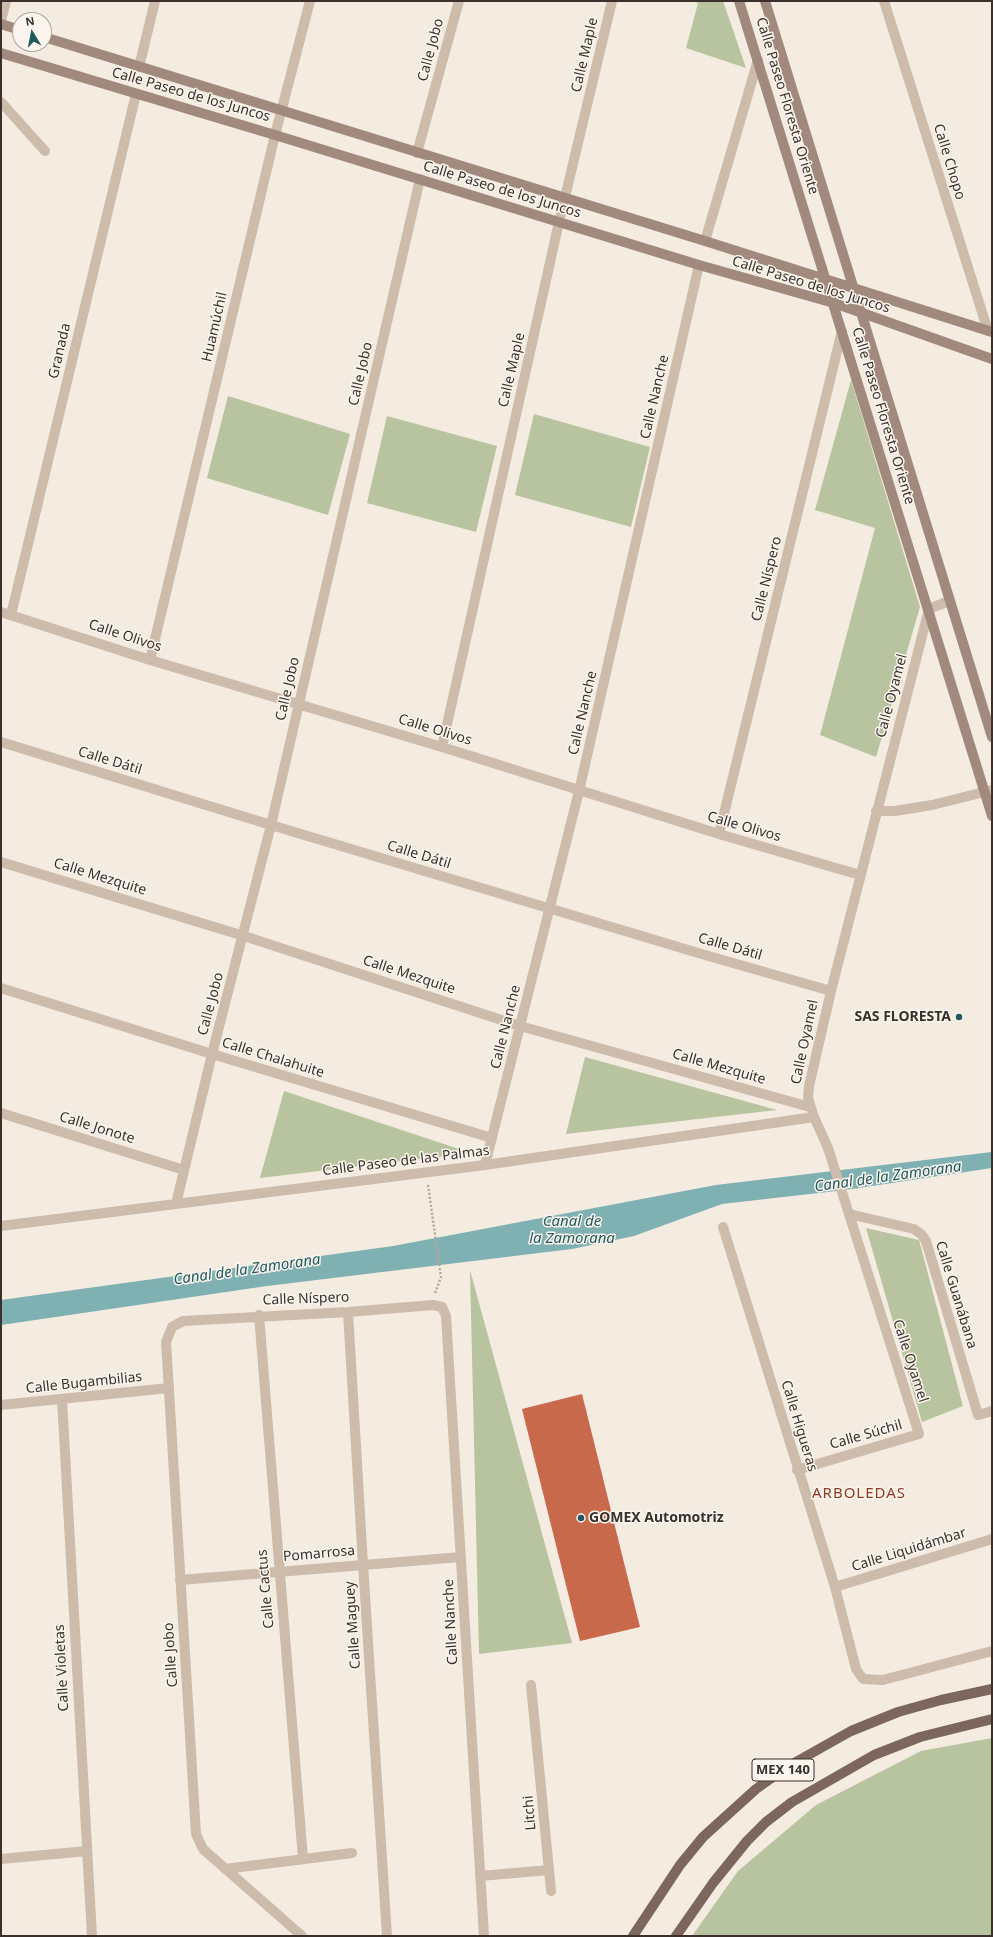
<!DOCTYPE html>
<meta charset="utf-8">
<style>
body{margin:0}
#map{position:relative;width:993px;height:1937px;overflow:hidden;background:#f4ebe1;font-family:"Noto Sans",sans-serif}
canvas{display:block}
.frame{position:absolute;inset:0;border:2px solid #3b302b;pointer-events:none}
.north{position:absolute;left:12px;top:12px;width:40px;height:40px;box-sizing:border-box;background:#fbf5ee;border:1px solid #aea6a0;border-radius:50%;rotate:350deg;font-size:11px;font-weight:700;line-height:16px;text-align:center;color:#3b302b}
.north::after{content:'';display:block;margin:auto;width:14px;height:18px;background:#1f5a5e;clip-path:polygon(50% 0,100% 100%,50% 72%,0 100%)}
</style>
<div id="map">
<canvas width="993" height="1937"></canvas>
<div class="frame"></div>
<div class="north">N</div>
</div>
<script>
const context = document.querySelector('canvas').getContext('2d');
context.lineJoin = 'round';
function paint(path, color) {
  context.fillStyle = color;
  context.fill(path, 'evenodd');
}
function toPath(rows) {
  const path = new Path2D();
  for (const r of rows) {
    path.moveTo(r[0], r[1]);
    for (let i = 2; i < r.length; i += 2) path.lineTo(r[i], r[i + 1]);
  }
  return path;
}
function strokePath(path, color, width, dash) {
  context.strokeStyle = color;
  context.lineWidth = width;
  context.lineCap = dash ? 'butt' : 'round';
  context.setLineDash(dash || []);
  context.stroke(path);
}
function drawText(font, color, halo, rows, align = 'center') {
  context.font = font + ' "Noto Sans",sans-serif';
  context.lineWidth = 3;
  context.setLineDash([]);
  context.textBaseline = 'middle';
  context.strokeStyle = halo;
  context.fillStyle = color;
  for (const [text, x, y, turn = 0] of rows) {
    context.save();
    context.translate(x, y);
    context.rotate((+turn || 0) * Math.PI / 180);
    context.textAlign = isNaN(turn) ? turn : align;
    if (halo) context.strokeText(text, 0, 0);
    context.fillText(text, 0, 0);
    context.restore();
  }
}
paint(toPath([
 [691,1,723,1,746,68,686,48,698,3],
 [851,380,920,607,876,757,820,735,875,528,815,510],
 [228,396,350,434,328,515,207,478],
 [534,414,650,447,631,527,515,495],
 [387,416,497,446,476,532,367,503],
 [585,1057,777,1110,566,1134],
 [284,1091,471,1153,260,1178],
 [866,1228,919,1240,963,1406,922,1422],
 [470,1270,572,1643,479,1654],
 [992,1738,992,1936,692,1936,738,1871,816,1805,921,1751]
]), '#b8c4a0');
paint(toPath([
 [992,1152,992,1168,845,1190,722,1204,634,1236,572,1249,267,1286,1,1325,1,1300,393,1246,716,1185]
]), '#7fb0b2');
paint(toPath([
 [582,1394,640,1627,580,1641,522,1409]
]), '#c8694b');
strokePath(toPath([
 [428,1185,441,1277,435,1293]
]), '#b9a596', 2.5, [2, 2]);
strokePath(toPath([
 [884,1,988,331],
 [1,21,6,1],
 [139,67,155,1],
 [1,102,45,151],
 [417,153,459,1],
 [705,241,758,60],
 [1,612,150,660,442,747,719,834,860,875],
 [11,615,136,94],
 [150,660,275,135,310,1],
 [1,742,271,825,705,955,831,991],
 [442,747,559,222,612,1],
 [876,811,895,811,932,805,992,790],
 [719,834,842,331],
 [1,862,244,936,520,1026,810,1107],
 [1,988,212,1054,492,1138],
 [1,1113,184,1170],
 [485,1165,579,791,699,265],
 [176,1204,212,1054,271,825,420,179],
 [849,1214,914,1229,922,1235,926,1241,978,1415,992,1411],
 [1,1226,485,1165,814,1117],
 [723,1227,835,1587,856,1669,863,1679,883,1680,992,1651],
 [348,1312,363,1564,387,1936],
 [259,1315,303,1859],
 [62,1399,92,1936],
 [1,1405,169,1388],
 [797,1470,919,1434,828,1148,814,1117,808,1098,809,1086,831,991,929,609,949,601],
 [180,1580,461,1557],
 [835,1587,992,1539],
 [531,1685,551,1891],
 [1,1859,87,1851],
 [225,1869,352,1853],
 [480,1876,549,1870],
 [302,1936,203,1849,196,1834,166,1342,172,1327,183,1321,348,1312,433,1305,442,1307,446,1316,484,1936]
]), '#cdbbac', 10);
strokePath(toPath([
 [739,1,992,816],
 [765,1,992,737],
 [1,24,20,30],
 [44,37,705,241,992,332],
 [1,53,275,135,699,265,834,303,992,359]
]), '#a18a7d', 10);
strokePath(toPath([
 [633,1936,680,1865,703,1837,756,1789,787,1767,851,1731,898,1712,941,1700,992,1689],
 [676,1936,713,1883,747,1841,766,1822,792,1802,874,1755,920,1737,992,1719]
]), '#7d675c', 10);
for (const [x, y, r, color] of [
 [959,1017,4,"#1f5a5e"],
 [581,1518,4,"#1f5a5e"]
]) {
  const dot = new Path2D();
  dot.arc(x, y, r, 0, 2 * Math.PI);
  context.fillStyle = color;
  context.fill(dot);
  strokePath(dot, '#fbf5ee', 1.5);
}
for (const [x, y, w] of [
 [783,1770,62]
]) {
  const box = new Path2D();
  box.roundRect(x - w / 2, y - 11, w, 22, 3);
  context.fillStyle = '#fbf5ee';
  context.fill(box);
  strokePath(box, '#3b302b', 1);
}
drawText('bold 13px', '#3b302b', null, [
 ["MEX 140",783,1770]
]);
drawText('14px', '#3b302b', '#fbf5ee', [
 ["Calle Jobo",431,50,-75],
 ["Calle Maple",585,55,-77],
 ["Calle Paseo de los Juncos",191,95,16],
 ["Calle Paseo Floresta Oriente",787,106,73],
 ["Calle Chopo",949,162,73],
 ["Calle Paseo de los Juncos",502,190,17],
 ["Calle Paseo de los Juncos",811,285,17],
 ["Huamúchil",215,327,-77],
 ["Granada",60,351,-77],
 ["Calle Maple",512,370,-77],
 ["Calle Jobo",361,374,-77],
 ["Calle Nanche",655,397,-77],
 ["Calle Paseo Floresta Oriente",883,416,73],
 ["Calle Níspero",767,579,-76],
 ["Calle Olivos",125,636,18],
 ["Calle Jobo",288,689,-77],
 ["Calle Oyamel",892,696,-75],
 ["Calle Nanche",583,713,-77],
 ["Calle Olivos",435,730,17],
 ["Calle Dátil",110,761,17],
 ["Calle Olivos",744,827,16],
 ["Calle Dátil",419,855,17],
 ["Calle Mezquite",100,877,17],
 ["Calle Dátil",730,947,16],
 ["Calle Mezquite",409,975,18],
 ["Calle Jobo",211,1004,-75],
 ["Calle Nanche",506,1027,-76],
 ["Calle Oyamel",805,1042,-78],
 ["Calle Chalahuite",273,1058,17],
 ["Calle Mezquite",719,1067,16],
 ["Calle Jonote",97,1128,17],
 ["Calle Paseo de las Palmas",406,1161,-7],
 ["Calle Guanábana",956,1295,73],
 ["Calle Níspero",306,1299,-2],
 ["Calle Oyamel",910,1361,72],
 ["Calle Bugambilias",84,1383,-6],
 ["Calle Higueras",799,1426,73],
 ["Calle Súchil",866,1435,-16],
 ["Calle Liquidámbar",909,1550,-17],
 ["Pomarrosa",319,1554,-5],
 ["Calle Cactus",266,1589,-95],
 ["Calle Nanche",451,1622,-93],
 ["Calle Maguey",353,1625,-94],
 ["Calle Jobo",171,1655,-94],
 ["Calle Violetas",62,1668,-93],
 ["Litchi",530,1813,-95]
]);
drawText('bold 14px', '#3b302b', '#fbf5ee', [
 ["SAS FLORESTA",951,1017],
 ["GOMEX Automotriz",589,1518,"left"]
], 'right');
drawText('italic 15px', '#1f5a5e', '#fbf5ee', [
 ["Canal de la Zamorana",888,1177,-8],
 ["Canal de",572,1222],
 ["la Zamorana",572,1239],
 ["Canal de la Zamorana",247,1270,-8]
]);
context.letterSpacing = '1px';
drawText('15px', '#8c3b22', '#fbf5ee', [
 ["ARBOLEDAS",859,1494]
]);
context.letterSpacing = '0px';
</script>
